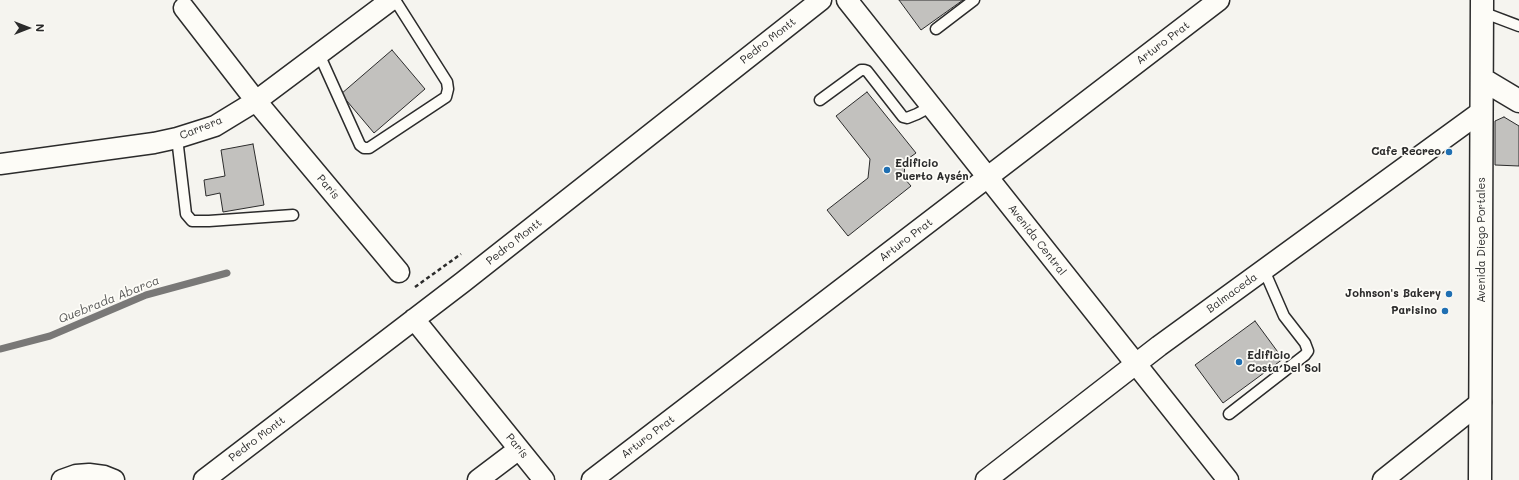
<!DOCTYPE html>
<meta charset="utf-8">
<style>
body{margin:0}
#map{position:relative;width:1519px;height:480px;overflow:hidden;background:#f5f4ef;font-family:Mali,sans-serif}
canvas{display:block}
.north{position:absolute;left:8px;top:8px;width:40px;height:40px;-webkit-text-stroke:3px #fdfcf7;paint-order:stroke;rotate:90deg;font-size:11px;font-weight:700;line-height:16px;text-align:center;color:#2b2b2b}
.north::after{content:'';display:block;margin:auto;width:14px;height:18px;background:#2b2b2b;clip-path:polygon(50% 0,100% 100%,50% 72%,0 100%)}
</style>
<div id="map">
<canvas width="1519" height="480"></canvas>
<div class="north">N</div>
</div>
<script>
const context = document.querySelector('canvas').getContext('2d');
context.lineJoin = 'round';
function toPath(rows) {
  const path = new Path2D();
  for (const r of rows) {
    path.moveTo(r[0], r[1]);
    for (let i = 2; i < r.length; i += 2) path.lineTo(r[i], r[i + 1]);
  }
  return path;
}
function strokePath(path, color, width, dash) {
  context.strokeStyle = color;
  context.lineWidth = width;
  context.lineCap = dash ? 'butt' : 'round';
  context.setLineDash(dash || []);
  context.stroke(path);
}
function paint(path, color) {
  context.fillStyle = color;
  context.fill(path, 'evenodd');
}
function drawText(font, color, halo, rows, align = 'center') {
  context.font = font + ' Mali,sans-serif';
  context.lineWidth = 3.5;
  context.setLineDash([]);
  context.textBaseline = 'middle';
  context.strokeStyle = halo;
  context.fillStyle = color;
  for (const [text, x, y, turn = 0] of rows) {
    context.save();
    context.translate(x, y);
    context.rotate((+turn || 0) * Math.PI / 180);
    context.textAlign = isNaN(turn) ? turn : align;
    if (halo) context.strokeText(text, 0, 0);
    context.fillText(text, 0, 0);
    context.restore();
  }
}
strokePath(toPath([
 [0,349,50,336,146,295,227,273]
]), '#797877', 7);
const building = toPath([
 [899,0,963,0,921,30,899,0],
 [392,50,425,89,374,133,341,94,392,50],
 [867,92,916,153,905,161,904,178,911,186,848,236,827,210,868,178,870,159,836,116,867,92],
 [1504,117,1519,126,1519,166,1495,165,1495,121,1504,117],
 [253,144,264,205,223,212,220,193,206,196,204,180,225,176,221,150,253,144],
 [1255,321,1283,359,1223,403,1195,365,1255,321]
]);
paint(building, '#c2c1be');
strokePath(building, '#2b2b2b', 1);
const service = toPath([
 [1482,12,1519,26],
 [936,29,974,0],
 [319,54,360,145,364,148,369,148,446,97,448,89,447,82,395,0],
 [820,100,861,70,864,70,867,71,903,117,907,118,917,114,932,106],
 [177,138,186,214,192,221,209,221,293,215],
 [1229,414,1305,355,1308,351,1305,343,1284,316,1264,270]
]);
const minor = toPath([
 [847,0,1228,480],
 [184,8,256,101,399,272],
 [0,164,154,143,177,138,215,126,256,101,391,0],
 [414,319,544,480],
 [62,480,76,475,89,474,104,476,114,480],
 [204,480,463,282,821,0],
 [478,480,519,449],
 [592,480,1219,0],
 [986,480,1159,346,1482,111],
 [1383,480,1481,402]
]);
const tertiary = toPath([
 [1482,79,1519,101],
 [1480,480,1482,0]
]);
strokePath(service, '#2b2b2b', 13);
strokePath(minor, '#2b2b2b', 23);
strokePath(tertiary, '#2b2b2b', 25);
strokePath(toPath([
 [415,287,461,254]
]), '#2b2b2b', 2.5, [4, 3]);
strokePath(service, '#fdfcf7', 10);
strokePath(minor, '#fdfcf7', 20);
strokePath(tertiary, '#fdfcf7', 22);
for (const [x, y, r, color] of [
 [1449,152,4,"#1f6fb2"],
 [887,170,4,"#1f6fb2"],
 [1449,294,4,"#1f6fb2"],
 [1445,311,4,"#1f6fb2"],
 [1239,362,4,"#1f6fb2"]
]) {
  const dot = new Path2D();
  dot.arc(x, y, r, 0, 2 * Math.PI);
  context.fillStyle = color;
  context.fill(dot);
  strokePath(dot, '#fdfcf7', 1.5);
}
drawText('11px', '#2b2b2b', '#fdfcf7', [
 ["Pedro Montt",768,41,-38],
 ["Arturo Prat",1163,43,-37],
 ["Carrera",201,128,-22],
 ["París",328,187,50],
 ["Arturo Prat",906,240,-37],
 ["Avenida Central",1037,240,52],
 ["Avenida Diego Portales",1482,240,-90],
 ["Pedro Montt",514,242,-38],
 ["Balmaceda",1232,293,-36],
 ["Arturo Prat",648,437,-37],
 ["Pedro Montt",257,439,-37],
 ["París",517,446,51]
]);
drawText('bold 11px', '#2b2b2b', '#fdfcf7', [
 ["Cafe Recreo",1441,152],
 ["Edificio",895,164,"left"],
 ["Puerto Aysén",895,177,"left"],
 ["Johnson's Bakery",1441,294],
 ["Parisino",1437,311],
 ["Edificio",1247,356,"left"],
 ["Costa Del Sol",1247,369,"left"]
], 'right');
drawText('italic 12px', '#585857', '#fdfcf7', [
 ["Quebrada Abarca",109,300,-22]
]);
</script>
